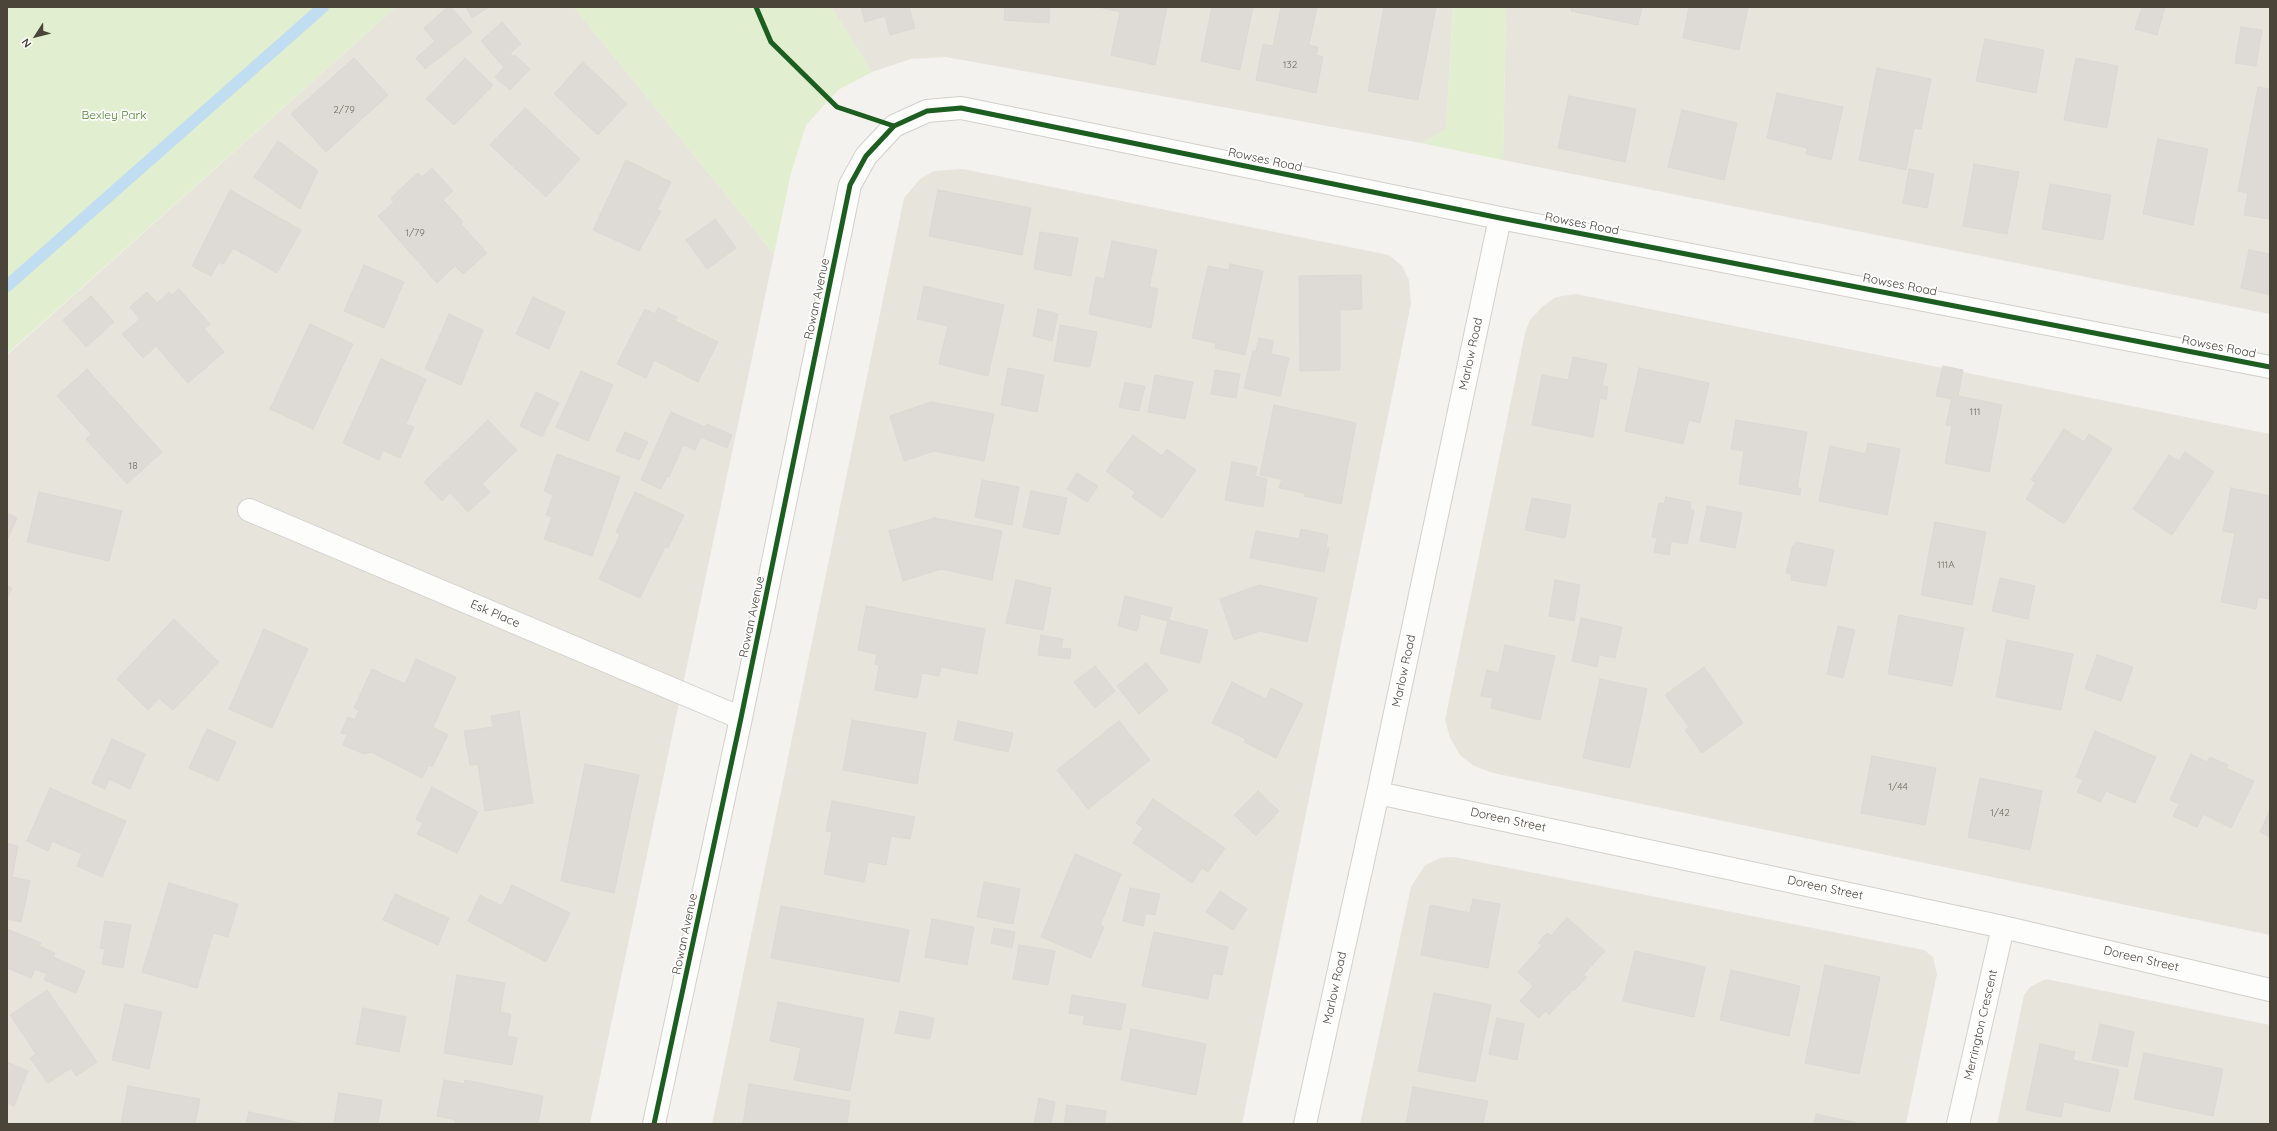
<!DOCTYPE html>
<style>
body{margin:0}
#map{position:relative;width:2277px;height:1131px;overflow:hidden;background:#f4f2ee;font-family:Quicksand,sans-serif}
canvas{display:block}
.frame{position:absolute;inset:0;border:8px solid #4b4439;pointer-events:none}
.north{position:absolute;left:16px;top:16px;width:40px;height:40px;-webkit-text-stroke:3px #fff;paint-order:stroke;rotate:234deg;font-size:11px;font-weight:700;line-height:16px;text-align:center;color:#4b4439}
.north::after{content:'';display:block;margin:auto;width:14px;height:18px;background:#4b4439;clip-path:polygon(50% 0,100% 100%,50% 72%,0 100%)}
</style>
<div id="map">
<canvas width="2277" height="1131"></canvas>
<div class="frame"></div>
<div class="north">N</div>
</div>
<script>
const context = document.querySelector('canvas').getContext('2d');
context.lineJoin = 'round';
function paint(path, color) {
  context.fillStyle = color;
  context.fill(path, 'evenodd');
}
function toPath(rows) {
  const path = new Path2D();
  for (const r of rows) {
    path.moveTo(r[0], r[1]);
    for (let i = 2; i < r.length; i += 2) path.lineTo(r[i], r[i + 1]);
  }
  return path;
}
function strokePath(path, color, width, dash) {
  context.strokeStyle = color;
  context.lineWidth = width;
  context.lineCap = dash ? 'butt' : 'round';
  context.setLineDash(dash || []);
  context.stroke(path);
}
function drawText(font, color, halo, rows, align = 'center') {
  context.font = font + ' Quicksand,sans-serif';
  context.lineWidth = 3.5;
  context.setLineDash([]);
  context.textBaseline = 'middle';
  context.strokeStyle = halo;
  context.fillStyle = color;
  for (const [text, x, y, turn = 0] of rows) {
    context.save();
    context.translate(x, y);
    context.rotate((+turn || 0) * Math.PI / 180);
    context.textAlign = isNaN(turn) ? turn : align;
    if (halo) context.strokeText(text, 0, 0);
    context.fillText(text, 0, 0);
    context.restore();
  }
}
paint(toPath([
 [396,7,574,7,774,254,590,1124,7,1124,7,355],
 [831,7,1453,7,1446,130,1421,143,946,57,911,59,872,72],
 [1506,7,2270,7,2270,314,1503,160],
 [963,169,1389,255,1402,266,1409,280,1411,304,1242,1124,712,1124,904,198,920,179,934,171],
 [1576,294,2270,434,2270,935,1493,773,1474,766,1460,755,1450,738,1445,720,1525,333,1530,320,1543,306,1556,297],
 [1454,857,1924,950,1933,957,1937,974,1906,1124,1360,1124,1411,887,1425,865,1440,858],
 [2046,979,2270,1025,2270,1124,1997,1124,2024,995,2030,987]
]), '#e7e4dc');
paint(toPath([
 [7,7,396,7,7,354],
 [574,7,831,7,872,72,838,90,806,125,791,173,774,254],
 [1453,7,1506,7,1503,160,1421,143,1446,130]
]), '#e1eecf');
strokePath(toPath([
 [7,286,323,7]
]), '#c0ddf1', 12);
const building = toPath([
 [448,7,451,7,472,32,425,69,416,58,435,41,424,28,448,7],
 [466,7,489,7,472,18,466,7],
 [861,7,909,7,915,28,890,35,885,16,865,22,861,7],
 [1005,7,1050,7,1049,23,1004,20,1005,7],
 [1099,7,1167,7,1155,65,1111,55,1120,12,1099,7],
 [1212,7,1253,7,1240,70,1201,61,1212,7],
 [1281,7,1317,7,1309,45,1318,47,1316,55,1323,57,1316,93,1256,80,1263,44,1273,46,1281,7],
 [1384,7,1436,7,1418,100,1368,91,1384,7],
 [1572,7,1642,7,1638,25,1571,11,1572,7],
 [1689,7,1748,7,1739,50,1683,38,1689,7],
 [2142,7,2165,7,2157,35,2135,29,2142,7],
 [502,22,521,44,510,53,514,57,515,55,530,69,510,90,495,77,504,67,481,41,502,22],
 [2241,27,2262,30,2256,66,2235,63,2241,27],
 [1985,39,2044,50,2036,93,1976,81,1985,39],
 [354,58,388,95,326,152,291,114,354,58],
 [465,58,493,85,454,125,426,99,465,58],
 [2076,58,2118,66,2107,128,2064,120,2076,58],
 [583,62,627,104,598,135,554,94,583,62],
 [1877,68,1931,79,1921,129,1914,128,1906,170,1859,160,1877,68],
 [2258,87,2270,89,2270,219,2244,215,2248,193,2238,191,2258,87],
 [1777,93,1843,107,1831,160,1806,154,1807,148,1767,138,1777,93],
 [1569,96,1636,109,1625,162,1558,148,1569,96],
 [525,108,580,159,546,197,490,145,525,108],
 [1682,110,1737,123,1724,180,1668,167,1682,110],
 [2158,139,2208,149,2193,225,2143,214,2158,139],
 [278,141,318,171,300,209,254,177,278,141],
 [626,160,671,182,657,210,661,211,639,251,593,230,626,160],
 [1974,164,2019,172,2007,234,1963,226,1974,164],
 [432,168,453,191,443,200,463,222,461,224,487,253,463,274,455,266,437,283,378,216,394,202,391,198,418,173,422,177,432,168],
 [1909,169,1934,174,1927,208,1903,203,1909,169],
 [2050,184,2111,195,2103,240,2042,229,2050,184],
 [230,190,301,230,277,273,233,248,223,264,219,262,211,276,192,266,230,190],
 [938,190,1031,208,1022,255,929,236,938,190],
 [715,219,736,248,707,269,686,240,715,219],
 [1040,232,1078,238,1071,276,1034,269,1040,232],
 [1112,241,1157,250,1149,287,1158,289,1151,328,1089,314,1096,277,1104,279,1112,241],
 [2249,250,2270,254,2270,295,2241,288,2249,250],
 [1230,264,1263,271,1245,355,1215,348,1216,343,1192,338,1208,266,1229,270,1230,264],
 [364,265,404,282,384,328,344,311,364,265],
 [1361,275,1362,309,1340,310,1340,370,1300,371,1299,276,1361,275],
 [924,286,1004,305,988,376,939,364,948,326,917,319,924,286],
 [179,289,210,324,204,329,224,352,188,383,156,346,143,358,122,334,140,319,130,307,147,292,157,303,169,292,172,295,179,289],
 [91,296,114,322,86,347,63,320,91,296],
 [533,297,565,312,549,349,516,334,533,297],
 [658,308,677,317,675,321,718,342,698,382,654,360,646,378,617,364,645,309,655,314,658,308],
 [1038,309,1058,314,1052,341,1033,336,1038,309],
 [449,314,483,330,461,385,425,369,449,314],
 [310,324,353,344,313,429,270,409,310,324],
 [1060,325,1097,332,1090,367,1054,361,1060,325],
 [1259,338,1273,341,1271,354,1289,358,1280,396,1244,388,1253,351,1256,351,1259,338],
 [1573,357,1607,364,1602,386,1608,387,1606,400,1600,398,1593,437,1532,425,1542,375,1568,380,1573,357],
 [381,359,426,379,406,424,414,427,400,458,383,450,379,460,343,443,381,359],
 [1943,366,1963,370,1958,396,2002,405,1989,472,1945,463,1952,426,1946,425,1952,399,1936,396,1943,366],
 [1008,368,1044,375,1037,412,1001,405,1008,368],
 [1639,368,1709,383,1700,423,1689,420,1683,444,1625,431,1639,368],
 [87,369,162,452,127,484,86,439,91,434,57,396,87,369],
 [1215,370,1240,374,1236,398,1211,394,1215,370],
 [581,371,613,385,588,441,556,427,581,371],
 [1155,375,1193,382,1185,419,1148,412,1155,375],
 [1125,383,1145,386,1139,411,1119,407,1125,383],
 [536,392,559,403,542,437,520,426,536,392],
 [931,402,994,414,984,461,934,451,904,461,890,416,931,402],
 [1274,405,1356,423,1341,504,1304,496,1305,493,1279,488,1282,479,1260,475,1274,405],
 [671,412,705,427,707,424,732,435,727,448,701,437,695,450,683,445,669,477,667,476,661,489,641,480,671,412],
 [488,420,517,450,482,484,490,492,468,512,450,493,442,501,424,482,488,420],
 [1736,420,1807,432,1797,488,1801,488,1800,495,1739,484,1744,451,1731,449,1736,420],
 [2064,429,2084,442,2089,434,2112,449,2064,524,2026,499,2036,482,2031,480,2064,429],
 [625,432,648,442,639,460,616,451,625,432],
 [1133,435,1162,456,1167,449,1196,470,1162,518,1132,497,1135,492,1106,471,1133,435],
 [1868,443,1900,449,1887,515,1819,501,1830,446,1866,454,1868,443],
 [2185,452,2214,472,2172,535,2133,509,2169,455,2179,461,2185,452],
 [557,454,620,477,592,556,544,539,552,517,546,515,553,495,544,491,557,454],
 [1232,462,1257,467,1255,476,1267,479,1263,507,1225,500,1232,462],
 [1077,473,1098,486,1087,502,1067,489,1077,473],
 [982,480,1019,487,1012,525,975,517,982,480],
 [2231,488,2270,496,2270,599,2258,597,2256,609,2221,602,2235,533,2223,531,2231,488],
 [1031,491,1067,498,1059,535,1023,527,1031,491],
 [39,492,122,511,109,561,27,542,39,492],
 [635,492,684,515,668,548,665,547,640,598,599,579,620,535,616,532,635,492],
 [1666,497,1691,502,1690,509,1694,511,1687,544,1671,541,1669,555,1654,552,1657,538,1652,537,1659,503,1664,504,1666,497],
 [1532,498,1571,505,1565,538,1525,530,1532,498],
 [1707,506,1742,513,1735,548,1700,541,1707,506],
 [7,513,17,518,7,540,7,513],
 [935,518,1002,531,992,580,941,569,903,581,889,531,935,518],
 [1935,522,1986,532,1972,605,1921,595,1935,522],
 [1301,529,1328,535,1326,547,1329,548,1324,572,1250,558,1256,531,1299,539,1301,529],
 [1796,542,1834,550,1826,586,1791,580,1792,575,1786,573,1793,545,1795,545,1796,542],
 [2000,578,2035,586,2028,619,1992,611,2000,578],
 [1016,580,1051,588,1043,630,1006,623,1016,580],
 [1555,580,1580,585,1574,621,1549,616,1555,580],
 [1259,585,1317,598,1307,642,1260,631,1234,640,1220,599,1259,585],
 [7,586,12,588,7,599,7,586],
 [1125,596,1172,608,1169,620,1208,630,1200,663,1160,653,1168,621,1141,614,1137,631,1118,626,1125,596],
 [866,606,985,629,977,674,941,667,939,676,922,673,917,698,875,690,879,665,875,664,877,654,858,650,866,606],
 [1899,615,1964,628,1952,686,1888,674,1899,615],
 [1581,618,1622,627,1615,658,1599,655,1597,667,1572,661,1581,618],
 [174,619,219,662,173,710,159,698,148,710,117,679,174,619],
 [1838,626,1855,630,1843,678,1827,674,1838,626],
 [264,629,308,649,272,728,229,709,264,629],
 [1041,635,1063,639,1061,648,1071,649,1070,659,1038,655,1041,635],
 [2007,640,2073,654,2061,710,1996,697,2007,640],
 [1505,645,1555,656,1540,720,1491,708,1493,698,1481,696,1487,670,1499,673,1505,645],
 [2097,655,2133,667,2121,701,2085,689,2097,655],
 [416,659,456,677,433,727,448,735,432,767,429,765,422,778,371,752,364,754,343,745,347,735,341,733,348,717,355,720,359,710,354,708,372,669,405,684,416,659],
 [1146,663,1168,690,1139,714,1117,686,1146,663],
 [1095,666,1115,691,1095,708,1074,682,1095,666],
 [1704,667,1743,723,1702,753,1685,730,1689,727,1665,695,1704,667],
 [1600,679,1647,689,1630,768,1583,758,1600,679],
 [1232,682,1266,699,1271,688,1303,704,1276,758,1244,742,1246,739,1212,723,1232,682],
 [519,711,533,803,485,811,478,764,470,765,464,731,493,727,491,716,519,711],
 [852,720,926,733,917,784,843,770,852,720],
 [958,721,1013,733,1008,752,954,740,958,721],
 [1119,721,1150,760,1088,809,1057,770,1119,721],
 [207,729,236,742,218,781,189,768,207,729],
 [2095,731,2156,757,2135,803,2106,791,2101,802,2077,792,2083,780,2076,777,2095,731],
 [112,739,145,754,130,789,109,779,105,789,92,783,112,739],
 [2191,754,2207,762,2210,757,2228,765,2226,768,2254,781,2231,828,2203,814,2197,827,2173,816,2179,804,2170,800,2191,754],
 [1872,756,1936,768,1925,825,1861,813,1872,756],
 [585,764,639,775,614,893,561,881,585,764],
 [1980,778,2042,791,2030,850,1968,837,1980,778],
 [432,787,478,812,457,853,417,834,423,823,416,819,432,787],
 [50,788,126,821,102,877,77,866,82,854,52,841,48,851,27,841,50,788],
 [1258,791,1279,811,1256,836,1234,815,1258,791],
 [1153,799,1225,848,1208,872,1202,868,1192,883,1133,843,1143,828,1136,823,1153,799],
 [832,801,915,817,910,839,891,836,886,865,868,862,864,882,824,874,832,832,826,831,832,801],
 [2270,810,2270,837,2260,832,2270,810],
 [7,843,18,846,12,877,30,881,21,922,7,919,7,843],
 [1075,854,1121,874,1100,925,1104,927,1091,958,1041,937,1075,854],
 [984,882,1020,889,1013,924,977,917,984,882],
 [169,883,238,904,228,937,213,933,197,988,142,972,169,883],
 [512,885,570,913,546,962,468,921,480,895,502,906,512,885],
 [1130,888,1160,894,1155,915,1146,913,1143,926,1123,921,1130,888],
 [1220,891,1247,909,1233,930,1206,912,1220,891],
 [395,894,449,918,438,945,383,920,395,894],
 [1473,899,1500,904,1488,968,1421,955,1430,905,1470,913,1473,899],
 [781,906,909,930,899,982,771,958,781,906],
 [1567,918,1605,951,1583,975,1587,977,1574,991,1573,989,1549,1015,1546,1011,1539,1018,1520,1001,1533,986,1518,972,1542,945,1538,943,1547,933,1551,936,1567,918],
 [932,919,974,927,967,965,925,957,932,919],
 [105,921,131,925,123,968,102,964,105,949,100,948,105,921],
 [994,928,1015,932,1012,948,991,943,994,928],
 [7,929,41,943,39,946,55,953,53,957,85,971,76,993,44,980,47,974,35,969,31,978,7,968,7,929],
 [1154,932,1228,947,1222,975,1213,973,1208,999,1142,986,1154,932],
 [1019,945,1055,951,1048,985,1013,979,1019,945],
 [1635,951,1705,967,1694,1017,1623,1001,1635,951],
 [1825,965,1880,977,1859,1074,1805,1063,1825,965],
 [1731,970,1800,986,1789,1036,1720,1020,1731,970],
 [457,975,505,983,500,1012,511,1014,507,1036,517,1038,512,1065,444,1053,457,975],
 [47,990,97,1062,76,1076,71,1068,48,1083,30,1058,36,1054,10,1015,47,990],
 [1434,993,1491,1005,1475,1082,1418,1071,1434,993],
 [1072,995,1126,1004,1121,1030,1083,1024,1085,1016,1069,1013,1072,995],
 [778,1002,864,1019,850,1091,794,1080,801,1048,770,1041,778,1002],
 [125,1004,162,1012,149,1069,112,1060,125,1004],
 [363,1008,406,1017,399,1052,356,1044,363,1008],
 [900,1011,934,1018,930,1039,895,1033,900,1011],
 [1497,1018,1524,1024,1517,1060,1489,1054,1497,1018],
 [2100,1024,2134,1032,2127,1067,2092,1060,2100,1024],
 [1131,1029,1206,1044,1196,1095,1121,1080,1131,1029],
 [2040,1044,2075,1052,2073,1060,2119,1070,2110,1112,2064,1102,2061,1117,2026,1110,2040,1044],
 [2144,1053,2223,1069,2213,1116,2134,1099,2144,1053],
 [7,1062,28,1071,14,1106,7,1103,7,1062],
 [444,1080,464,1084,465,1080,543,1096,538,1124,455,1124,456,1120,437,1116,444,1080],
 [749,1084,850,1101,847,1124,743,1124,749,1084],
 [128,1086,200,1099,195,1124,121,1124,128,1086],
 [1413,1087,1488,1101,1483,1124,1406,1124,1413,1087],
 [339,1093,382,1100,378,1124,334,1124,339,1093],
 [1039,1098,1055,1102,1051,1124,1034,1124,1039,1098],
 [1067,1105,1106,1111,1104,1124,1064,1124,1067,1105],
 [249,1112,305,1124,246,1124,249,1112],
 [1816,1114,1857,1123,1857,1124,1814,1124,1816,1114]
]);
paint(building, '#dedbd6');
strokePath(building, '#dcd9d4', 1);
const minor = toPath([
 [249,510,741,718],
 [1378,793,2003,927,2270,990],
 [654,1124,741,718,850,185,866,156,894,126,927,111,961,108,1500,218,2270,367],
 [1305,1124,1378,793,1500,218],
 [1958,1124,2003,927]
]);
strokePath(minor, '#d2d0cb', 24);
strokePath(minor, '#fdfdfc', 22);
strokePath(toPath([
 [756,7,771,42,837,107,894,126],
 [654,1124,741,718,850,185,866,156,894,126,927,111,961,108,1500,218,2270,367]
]), '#1b5e20', 5);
drawText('10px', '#706a61', null, [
 ["132",1290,65],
 ["2/79",344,110],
 ["1/79",415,233],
 ["111",1975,412],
 ["18",133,466],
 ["111A",1946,565],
 ["1/44",1898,787],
 ["1/42",2000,813]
]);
drawText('12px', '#4a7f2a', '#fff', [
 ["Bexley Park",114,115]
]);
drawText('12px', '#4b4439', '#fff', [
 ["Rowses Road",1265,160,12],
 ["Rowses Road",1582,224,11],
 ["Rowses Road",1900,285,11],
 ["Rowan Avenue",817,299,-78],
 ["Rowses Road",2219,347,11],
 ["Marlow Road",1471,354,-78],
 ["Esk Place",495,614,23],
 ["Rowan Avenue",752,617,-78],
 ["Marlow Road",1404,671,-78],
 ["Doreen Street",1508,820,12],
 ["Doreen Street",1825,888,12],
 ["Rowan Avenue",685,934,-78],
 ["Doreen Street",2141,959,13],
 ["Marlow Road",1335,988,-78],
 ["Merrington Crescent",1981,1025,-77]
]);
</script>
